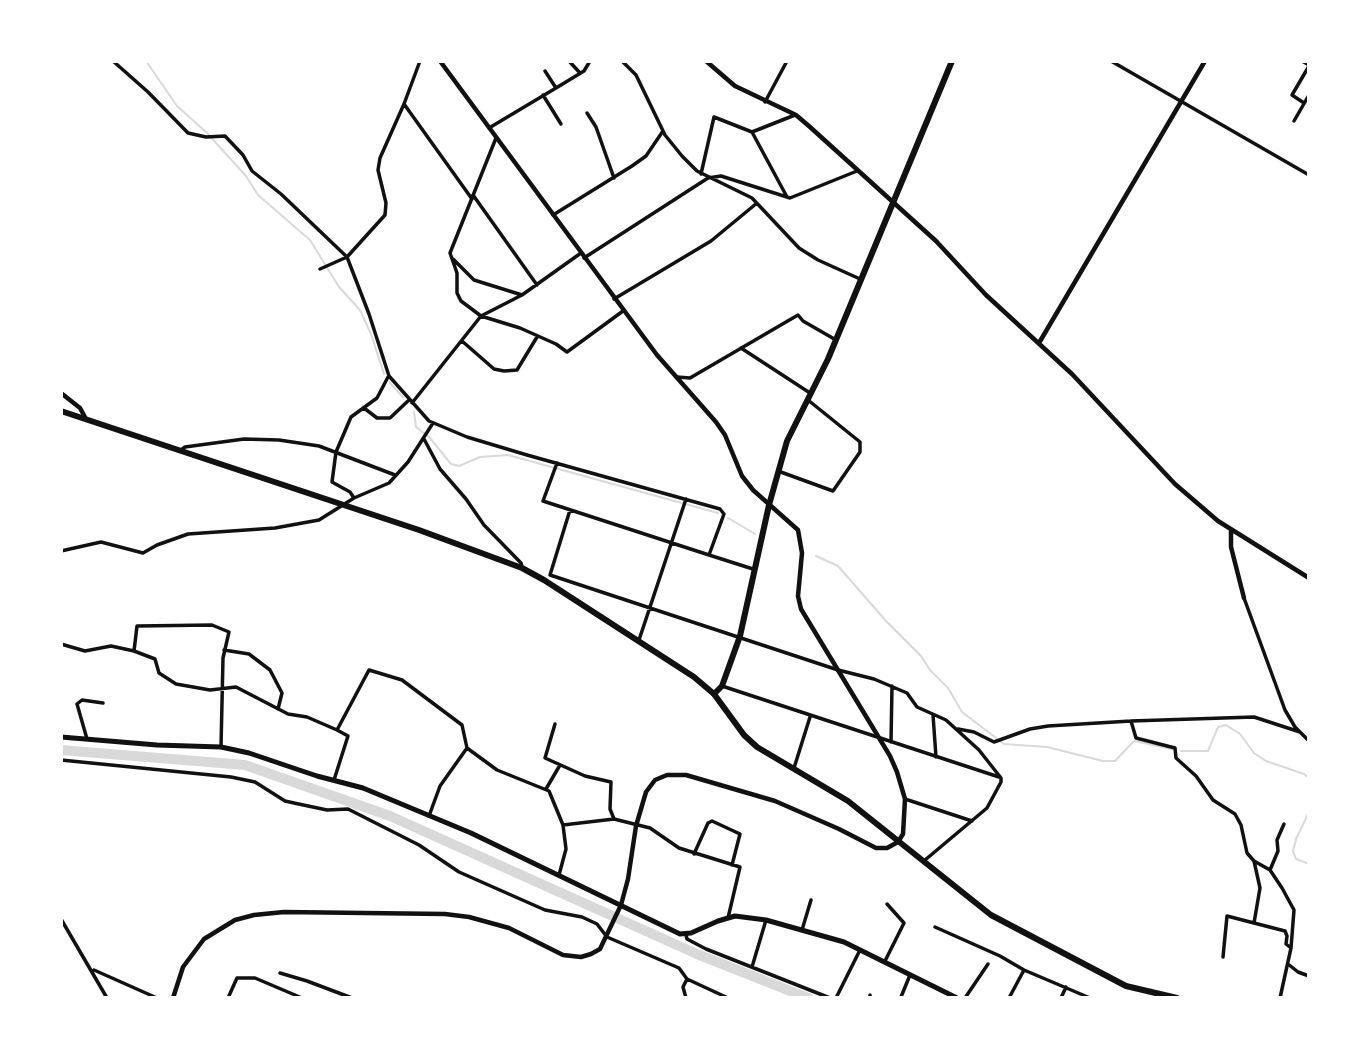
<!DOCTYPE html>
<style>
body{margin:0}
#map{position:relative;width:1370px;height:1059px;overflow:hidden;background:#fff;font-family:Helvetica,sans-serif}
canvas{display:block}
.frame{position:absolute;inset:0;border:63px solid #fff;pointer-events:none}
</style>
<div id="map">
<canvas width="1370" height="1059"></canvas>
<div class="frame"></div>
</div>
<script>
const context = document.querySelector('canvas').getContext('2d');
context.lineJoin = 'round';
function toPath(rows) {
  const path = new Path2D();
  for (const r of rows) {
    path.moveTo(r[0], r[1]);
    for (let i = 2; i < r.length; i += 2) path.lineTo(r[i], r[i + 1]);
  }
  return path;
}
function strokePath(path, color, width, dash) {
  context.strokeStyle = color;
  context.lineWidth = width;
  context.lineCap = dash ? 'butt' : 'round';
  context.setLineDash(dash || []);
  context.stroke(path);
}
strokePath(toPath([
 [146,61,177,106,207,133,246,176,258,195,310,240,339,287,360,310,371,334,384,374],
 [390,383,403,397],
 [414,412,416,427,430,438,451,464,459,466,480,457,508,455,718,513],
 [728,518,755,534],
 [816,556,838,566,886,621,921,656,930,670,948,688,962,712,1004,744,1047,747,1103,761,1115,761,1134,741,1172,749],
 [1181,751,1208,751,1218,727,1226,725,1240,734,1254,753,1266,761,1304,774,1309,778],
 [1309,812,1296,839,1293,851,1296,859,1309,864]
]), '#d9d9d9', 2);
strokePath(toPath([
 [61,750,245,765,390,816,697,954,808,998]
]), '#d9d9d9', 10);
strokePath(toPath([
 [113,61,148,92,188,133,206,137,225,136,243,155,252,171,281,194,347,257,369,314,389,376,429,421,467,437,527,455,720,509,724,514,709,555,753,569],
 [569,61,580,73],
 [622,61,636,75,665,135,682,156,697,171,752,198,799,248,818,260,860,279],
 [1111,61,1309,175],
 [1302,61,1309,65],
 [556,88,584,71,590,61],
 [543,95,561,124],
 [765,102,787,61],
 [1304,103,1292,95,1309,66],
 [404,104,472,199],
 [587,113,596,127,614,178],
 [1294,121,1309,95],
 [489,128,556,88,545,71],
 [752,132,787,197],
 [496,138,450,253,457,273,457,293,461,301,481,316,520,328,556,344,567,352,623,311],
 [701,174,714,117,752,132,795,115],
 [473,195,537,285],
 [553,215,632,166,646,156,663,131],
 [584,258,708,178,721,176,790,198,857,171],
 [453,259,474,280,522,295],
 [320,269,347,257,385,215,386,203,378,170,380,158,404,104,420,61],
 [614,299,711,241,757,203],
 [462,341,494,369,504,371,517,370,537,337],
 [741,348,810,393],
 [677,377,690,378,798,315,803,321,836,340],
 [412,403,481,316,522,295,581,253],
 [364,408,377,418,390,418,409,400],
 [424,439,440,469,466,499,484,525,521,563,522,567],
 [181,450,185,447,244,439,279,440,319,446,395,475],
 [557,463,543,501,709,555],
 [778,471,833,491,860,452,860,442,808,400],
 [354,498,350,492,332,482,336,452,351,417,377,398,388,377],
 [570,510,550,575,838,670,874,679,907,693,917,707,946,720,979,750,1001,778,1001,782,987,808,925,860],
 [61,551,101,542,143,553,157,545,188,534,275,528,319,520,354,498,389,483,408,462,433,423],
 [1244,598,1285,710,1295,727,1309,741],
 [639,640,686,499],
 [61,644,85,651,111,646,134,651,137,626,212,625,229,632,223,658,221,747],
 [224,650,249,654,270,670,282,693,278,709],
 [134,651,155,659,159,673,176,684,210,690,236,687,288,714,307,717,337,730,369,670,402,680,462,725,467,748,440,786,429,816],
 [722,686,999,777],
 [933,715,936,757],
 [1131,721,1136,738,1175,748,1176,758,1196,776,1213,800,1235,814,1241,825,1247,853,1254,861,1270,870,1282,888,1294,910,1291,948,1280,998],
 [555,724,545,758,585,776,611,782,610,809,614,819,650,828,679,848,740,867,728,918],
 [958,729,974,732,994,742,1030,729,1048,726,1131,721,1254,717,1300,732],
 [87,739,77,704,82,700,103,703],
 [891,742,892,686],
 [467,748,497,770,549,791,563,825,614,819],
 [61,760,231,777,255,782,285,801,294,803,327,810,348,809,419,845,459,872,545,910,582,917,597,924,607,937,679,968,687,979,728,998],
 [794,768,810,717],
 [334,780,348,736,337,730],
 [546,789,560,765],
 [905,799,972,821],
 [694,854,708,823,712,821,740,834,732,865],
 [1254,861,1260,888,1254,923,1285,931,1287,936,1286,944,1291,948],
 [1270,870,1278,851,1277,840,1284,824],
 [559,875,566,849,563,825],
 [61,919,107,998],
 [935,927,1000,956,1024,970,1090,998],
 [802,930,811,900],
 [686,935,687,939,706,949,830,998],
 [1223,957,1227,916,1254,923],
 [885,961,904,923,887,904],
 [1288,964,1298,972,1309,976],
 [752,967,766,920],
 [94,970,157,998],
 [280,973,307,981,352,998],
 [901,997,910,975],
 [228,998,237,978,255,978,302,998],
 [686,998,683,987,687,979],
 [836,998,860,950],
 [870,998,870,995],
 [965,998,988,964],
 [1009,998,1024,970],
 [1061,998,1066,987]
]), '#111', 3.5);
strokePath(toPath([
 [706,61,735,86,796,115,810,127,936,241,986,295,1072,374,1175,484,1218,521,1309,578],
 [1039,343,1205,61],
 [61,393,80,408,86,419],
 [1231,530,1231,547,1244,598],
 [173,998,183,967,204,939,235,920,254,915,284,912,445,914,469,917,509,928,563,955,581,957,591,954,600,949,621,905,628,879,636,826,646,792,655,780,667,775,686,775,775,801,839,829,876,848,887,848,898,842,903,834,905,799,897,772,890,756,801,609,798,596,802,553,798,530,753,490,742,476,725,435,716,422,657,355,440,61]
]), '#111', 4.5);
strokePath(toPath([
 [61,737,157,745,221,747,249,753,317,776,363,788,471,833,680,934,691,933,718,921,735,916,766,920,844,942,957,998]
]), '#111', 5);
strokePath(toPath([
 [714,694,722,686,740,636,769,505,787,441,828,359,952,61]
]), '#111', 6);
strokePath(toPath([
 [61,411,419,530,522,568,544,580,694,677,714,694,744,735,757,747,848,801,991,915,1126,986,1177,998]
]), '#111', 6);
</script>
